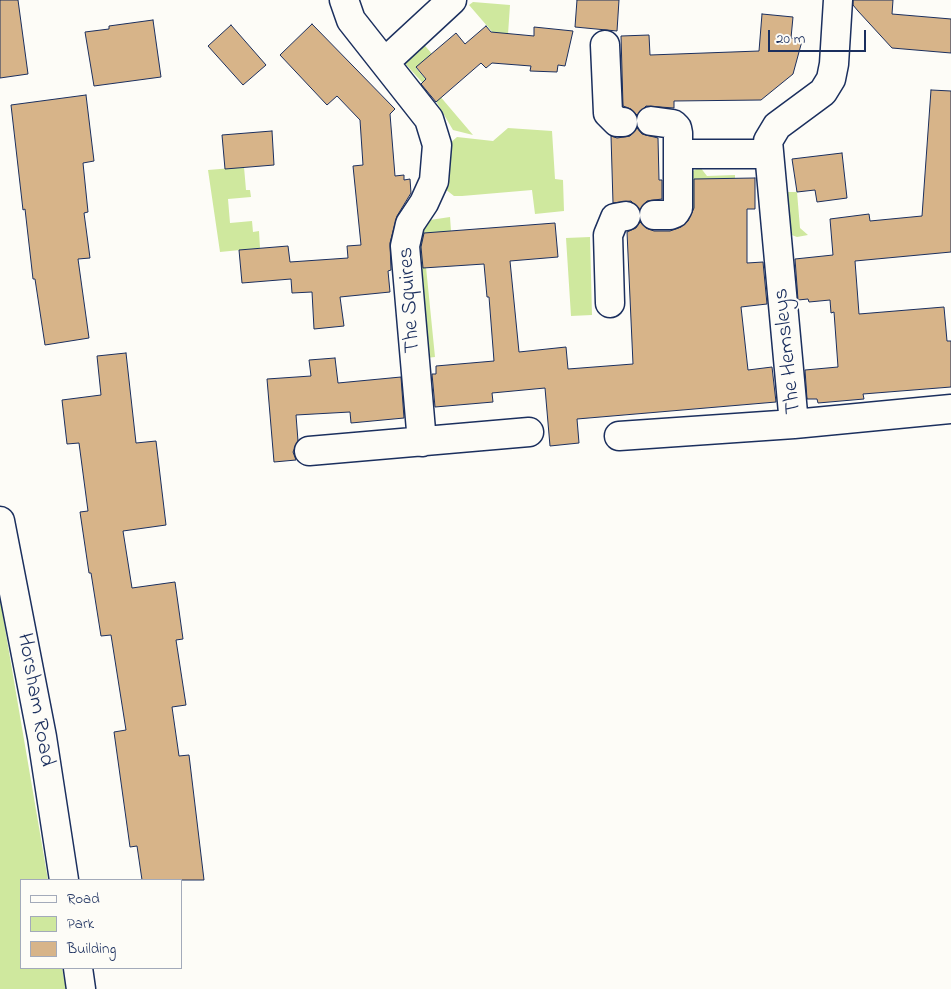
<!DOCTYPE html>
<style>
body{margin:0}
#map{position:relative;width:951px;height:989px;overflow:hidden;background:#fdfcf7;font-family:"Indie Flower",sans-serif}
canvas{display:block}
.legend{position:absolute;left:20px;top:879px;width:162px;height:90px;box-sizing:border-box;background:#fdfcf7;border:1px solid #a3aaba;margin:0;padding:6px 9px;list-style:none;font-size:15px;color:#1b2f5e}
.legend li{display:flex;align-items:center;gap:10px;height:25px}
.legend b{width:25px;border:1px solid #a3aaba}
.scale{position:absolute;left:768px;top:30px;width:98px;height:22px;box-sizing:border-box;border:2px solid #1b2f5e;border-top:0;padding-left:6px;font-size:15px;line-height:18px;white-space:nowrap;color:#1b2f5e;-webkit-text-stroke:4px #fdfcf7;paint-order:stroke}
</style>
<div id="map">
<canvas width="951" height="989"></canvas>
<ul class="legend">
<li><b style="height:6px;background:#fdfcf7"></b>Road</li>
<li><b style="height:14px;background:#cfe89e"></b>Park</li>
<li><b style="height:14px;background:#d7b489"></b>Building</li>
</ul>
<div class="scale">20 m</div>
</div>
<script>
const context = document.querySelector('canvas').getContext('2d');
context.lineJoin = 'round';
function paint(path, color) {
  context.fillStyle = color;
  context.fill(path, 'evenodd');
}
function toPath(rows) {
  const path = new Path2D();
  for (const r of rows) {
    path.moveTo(r[0], r[1]);
    for (let i = 2; i < r.length; i += 2) path.lineTo(r[i], r[i + 1]);
  }
  return path;
}
function strokePath(path, color, width, dash) {
  context.strokeStyle = color;
  context.lineWidth = width;
  context.lineCap = dash ? 'butt' : 'round';
  context.setLineDash(dash || []);
  context.stroke(path);
}
function drawText(font, color, halo, rows, align = 'center') {
  context.font = font + ' "Indie Flower",sans-serif';
  context.lineWidth = 4;
  context.setLineDash([]);
  context.textBaseline = 'middle';
  context.strokeStyle = halo;
  context.fillStyle = color;
  for (const [text, x, y, turn = 0] of rows) {
    context.save();
    context.translate(x, y);
    context.rotate((+turn || 0) * Math.PI / 180);
    context.textAlign = isNaN(turn) ? turn : align;
    if (halo) context.strokeText(text, 0, 0);
    context.fillText(text, 0, 0);
    context.restore();
  }
}
paint(toPath([
 [473,2,510,5,507,49,469,5],
 [421,41,432,54,416,68,473,135,453,130,430,91,401,59],
 [508,128,552,131,555,179,563,180,564,211,535,214,532,190,462,196,454,196,445,189,450,143,457,137,493,141],
 [244,167,246,190,250,190,251,197,228,199,230,223,252,221,253,232,259,231,260,248,220,252,208,170],
 [700,167,707,176,735,175,735,178,692,229,692,176,693,171],
 [784,192,797,192,800,228,808,235,797,237,789,234],
 [450,217,451,231,425,257,435,357,426,358,418,261,419,235,430,220],
 [590,237,592,315,571,316,566,238],
 [0,599,48,880,21,880,21,968,62,968,66,989,0,989]
]), '#cfe89e');
const building = toPath([
 [0,0,18,0,28,74,0,78,0,0],
 [577,0,619,0,617,31,575,27,577,0],
 [853,0,893,0,892,14,951,19,951,53,892,48,858,11,853,5,853,0],
 [762,14,793,17,791,38,802,41,793,74,761,100,674,101,674,108,646,106,637,115,631,109,623,106,621,36,649,35,650,55,759,51,762,14],
 [153,20,161,77,94,86,85,32,109,29,109,26,153,20],
 [312,24,395,109,390,114,395,176,404,175,404,180,410,179,411,193,397,216,390,243,391,270,388,271,390,292,340,297,344,326,314,329,312,292,292,293,291,279,242,283,239,250,288,246,290,262,348,258,347,246,361,245,353,166,363,165,360,120,337,96,327,105,280,55,312,24],
 [231,25,266,65,243,85,208,46,231,25],
 [486,26,491,32,534,36,534,27,573,31,565,66,558,65,557,72,530,71,531,66,492,63,486,68,481,63,436,102,421,84,426,79,416,67,456,33,465,44,486,26],
 [931,90,951,91,951,252,855,261,859,314,944,307,947,341,951,341,951,387,863,394,864,399,818,403,817,399,807,399,805,370,838,367,834,312,831,313,830,300,809,302,808,299,798,300,795,259,833,255,830,219,869,214,870,221,922,216,931,90],
 [86,95,94,161,83,163,88,212,84,213,90,258,78,259,89,338,45,345,35,279,33,279,25,209,23,210,11,105,86,95],
 [637,128,642,134,658,138,659,180,662,180,662,199,647,201,640,210,631,201,613,203,611,136,617,138,630,136,637,128],
 [272,131,274,165,225,169,222,135,272,131],
 [842,153,847,198,817,202,815,190,797,192,792,159,842,153],
 [755,178,755,209,747,209,747,263,763,262,767,304,741,307,748,370,772,367,776,402,577,419,579,443,550,446,545,388,492,393,493,402,435,407,432,374,436,374,436,366,494,361,489,297,487,297,484,264,423,268,421,247,424,233,555,223,558,257,510,261,519,352,566,347,568,369,633,364,627,232,636,228,640,222,646,228,654,231,670,231,681,227,688,221,694,208,694,179,755,178],
 [126,353,136,443,156,441,166,525,123,531,132,588,175,582,183,639,176,640,186,705,172,707,179,756,189,755,204,880,142,880,137,846,130,847,114,732,126,730,111,635,101,636,91,573,89,573,80,512,88,511,79,443,67,444,62,400,101,395,97,356,126,353],
 [335,358,338,383,401,377,404,418,351,423,350,412,296,415,298,441,293,452,296,460,274,462,267,379,311,376,309,360,335,358]
]);
paint(building, '#d7b489');
strokePath(building, '#1b2f5e', 1);
const minor = toPath([
 [344,0,351,20,429,119,437,145,434,181,424,203,410,224,405,246,422,442],
 [605,45,608,113,617,122,623,122],
 [385,62,452,0],
 [651,121,673,124,677,128,678,133,678,208,675,213,670,215,654,215],
 [679,154,768,154],
 [610,303,608,235,615,218,626,216],
 [794,424,768,141,777,126,823,92,831,79,834,64,838,0],
 [619,436,794,424,951,409],
 [309,451,529,432],
 [0,521,42,737,64,880],
 [78,968,81,989]
]);
strokePath(minor, '#1b2f5e', 31);
strokePath(minor, '#fdfcf7', 28);
drawText('22px', '#1b2f5e', '#fdfcf7', [
 ["The Squires",411,300,-94],
 ["The Hemsleys",789,351,-96],
 ["Horsham Road",34,700,80]
]);
</script>
